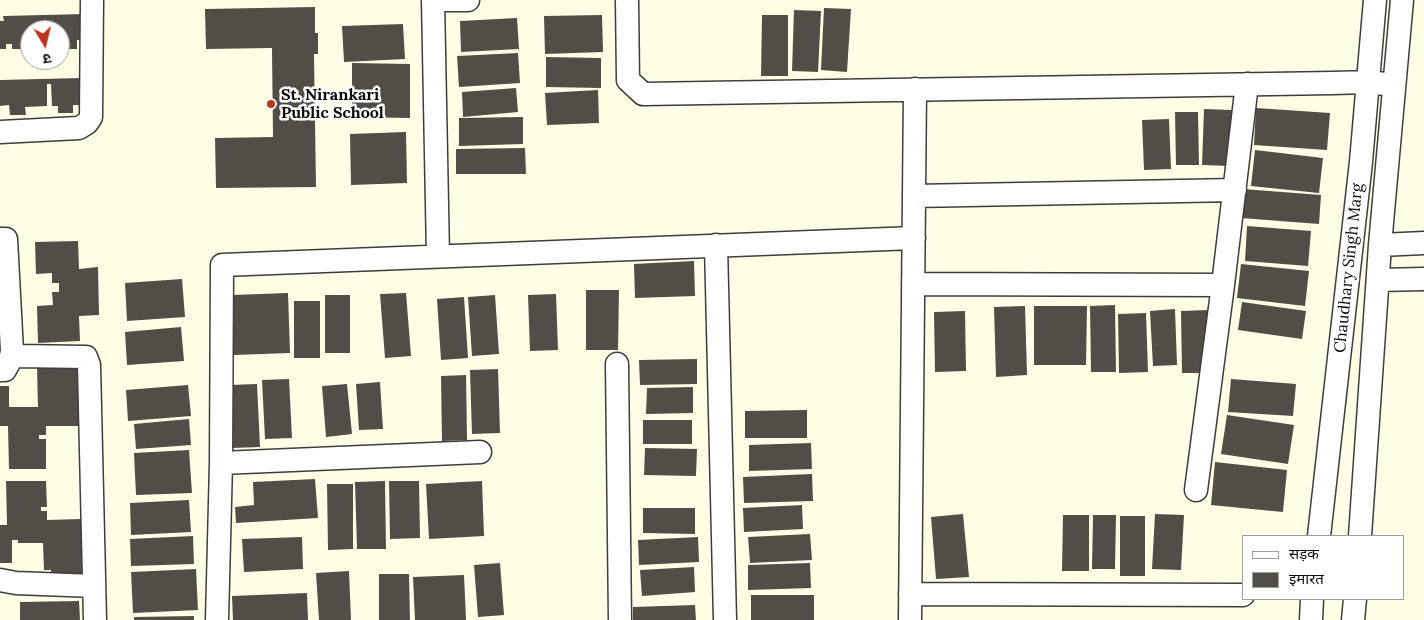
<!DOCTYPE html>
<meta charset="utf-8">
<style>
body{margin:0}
#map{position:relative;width:1424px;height:620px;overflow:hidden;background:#ffffe6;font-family:Lora,"Noto Sans Devanagari",serif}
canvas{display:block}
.legend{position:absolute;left:1242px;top:535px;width:162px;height:65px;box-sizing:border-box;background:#fff;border:1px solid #9d9d9d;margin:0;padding:6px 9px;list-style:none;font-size:15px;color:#0a0a0a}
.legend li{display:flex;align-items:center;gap:10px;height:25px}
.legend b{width:25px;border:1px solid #9d9d9d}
.north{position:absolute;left:20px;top:20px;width:50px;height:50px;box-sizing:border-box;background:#fff;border:1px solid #9d9d9d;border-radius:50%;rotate:171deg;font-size:14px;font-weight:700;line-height:20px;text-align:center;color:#0a0a0a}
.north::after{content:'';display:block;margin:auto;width:18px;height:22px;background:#bd351f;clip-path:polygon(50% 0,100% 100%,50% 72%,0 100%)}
</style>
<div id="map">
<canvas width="1424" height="620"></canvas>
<ul class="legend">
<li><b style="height:6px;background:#fff"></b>सड़क</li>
<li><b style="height:14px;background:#524d46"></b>इमारत</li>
</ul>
<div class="north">उ</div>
</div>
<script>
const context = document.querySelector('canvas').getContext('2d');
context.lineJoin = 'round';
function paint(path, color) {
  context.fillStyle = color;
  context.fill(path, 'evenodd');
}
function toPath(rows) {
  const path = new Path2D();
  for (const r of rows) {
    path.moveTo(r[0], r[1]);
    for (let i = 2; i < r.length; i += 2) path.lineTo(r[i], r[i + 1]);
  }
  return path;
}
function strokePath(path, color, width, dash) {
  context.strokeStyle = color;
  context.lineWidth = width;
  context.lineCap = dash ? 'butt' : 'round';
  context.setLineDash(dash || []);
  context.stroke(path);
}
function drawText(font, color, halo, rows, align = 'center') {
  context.font = font + ' Lora,serif';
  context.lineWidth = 5;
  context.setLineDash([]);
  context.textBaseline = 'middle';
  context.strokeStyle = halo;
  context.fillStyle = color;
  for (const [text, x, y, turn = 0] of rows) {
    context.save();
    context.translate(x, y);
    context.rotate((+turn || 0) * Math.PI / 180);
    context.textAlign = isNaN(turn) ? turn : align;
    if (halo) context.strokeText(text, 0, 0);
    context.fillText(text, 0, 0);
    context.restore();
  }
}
paint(toPath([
 [315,7,315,33,318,33,318,54,314,54,316,187,216,188,215,138,273,137,272,48,206,49,205,9],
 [824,8,851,9,847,72,821,70],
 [794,10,821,11,818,72,792,71],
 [84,14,84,40,77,40,77,49,60,49,60,30,30,30,30,42,25,42,25,49,12,49,12,44,6,44,6,49,0,49,0,21,4,21,3,16],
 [602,15,603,52,545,54,544,16],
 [762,15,788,15,788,76,761,76],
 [517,18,519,49,461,52,460,21],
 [403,24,405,59,344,62,342,26],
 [518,53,520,83,459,87,457,56],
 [546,57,601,58,601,88,546,87],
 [352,63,410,64,410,118,352,117],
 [81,78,82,105,73,105,73,113,58,113,58,106,52,106,51,84,47,84,47,106,25,107,26,115,10,115,9,105,0,106,0,80],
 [516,88,518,112,463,117,462,92],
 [598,90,599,123,547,125,545,93],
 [1256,108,1330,113,1327,150,1254,145],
 [1204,109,1232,110,1230,166,1202,165],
 [1175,112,1198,112,1199,165,1176,165],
 [523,117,523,144,459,146,459,118],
 [1169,119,1171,169,1144,170,1142,120],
 [406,132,407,183,351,185,350,134],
 [525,148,526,174,456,174,456,149],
 [1255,150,1323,158,1319,193,1251,186],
 [1243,189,1321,195,1319,224,1241,218],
 [1247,226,1311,231,1308,266,1245,261],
 [78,241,79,269,98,267,99,315,79,316,80,341,38,343,37,306,53,305,52,292,59,292,59,283,52,283,52,273,36,274,35,242],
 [694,261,695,296,635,298,634,264],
 [1241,264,1309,271,1305,306,1237,298],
 [182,279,185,317,127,321,125,283],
 [586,290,619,290,618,350,586,350],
 [288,293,290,353,234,355,232,295],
 [406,293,411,356,385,358,380,294],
 [556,294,558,350,530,351,528,295],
 [325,295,350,295,350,353,325,353],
 [495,295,499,354,472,356,468,297],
 [464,297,468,358,441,360,437,299],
 [294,301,320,301,320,358,294,358],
 [1242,302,1306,311,1302,339,1238,330],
 [1115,305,1116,372,1091,372,1090,306],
 [1025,306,1027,375,996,377,994,307],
 [1034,306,1087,306,1086,365,1034,365],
 [1175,309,1177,365,1153,366,1150,311],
 [1207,310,1208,373,1182,373,1181,311],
 [965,311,966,371,935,372,934,312],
 [1146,313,1148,372,1119,373,1118,314],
 [181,327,184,361,127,365,125,332],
 [697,359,697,384,640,385,639,360],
 [79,365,79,426,46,426,46,435,39,435,39,439,46,439,46,469,9,469,8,426,0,426,0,386,9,386,9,407,38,407,37,366],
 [498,369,500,433,472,434,470,370],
 [466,375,467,440,442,441,441,376],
 [289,379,292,438,265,439,262,380],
 [1231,379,1296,384,1293,416,1228,412],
 [380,382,383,429,359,430,356,384],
 [257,384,260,447,232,448,229,385],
 [347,384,352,434,326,437,322,386],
 [188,385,191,416,128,421,126,390],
 [693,387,693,413,646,414,647,388],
 [807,410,807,438,745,438,745,411],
 [1227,415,1294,425,1288,464,1221,454],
 [189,419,191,445,136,449,134,424],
 [643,420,692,420,692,444,643,444],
 [811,443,812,469,749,471,749,445],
 [645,448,697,449,696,476,644,475],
 [189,450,192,493,136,495,134,453],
 [1215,462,1287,470,1283,512,1211,505],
 [812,474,813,501,744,503,743,477],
 [315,479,318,518,236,523,235,507,254,505,253,482],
 [6,481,46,481,47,507,41,507,41,511,47,511,47,520,81,519,82,580,51,580,51,570,44,570,43,543,18,543,18,540,12,540,12,563,0,563,0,525,7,525],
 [385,481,386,549,357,549,355,482],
 [389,481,419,481,420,538,390,539],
 [482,481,484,536,429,539,426,484],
 [327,484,353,484,353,549,328,550],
 [189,500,191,532,131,535,130,503],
 [802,505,803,529,744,532,743,508],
 [643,508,695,508,695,534,643,533],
 [963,514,969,577,936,579,931,517],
 [1155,514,1184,515,1181,570,1152,569],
 [1063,515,1089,515,1089,571,1062,571],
 [1093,515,1116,515,1115,569,1092,569],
 [1120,516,1145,516,1145,576,1120,576],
 [810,534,812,560,750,563,748,537],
 [193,536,194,564,131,566,130,539],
 [302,537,303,569,244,572,242,539],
 [698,537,699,562,639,565,638,540],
 [500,563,504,615,478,617,474,565],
 [810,563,811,588,748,590,748,565],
 [694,567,695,592,642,596,640,570],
 [196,569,198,610,133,613,131,572],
 [349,571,351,620,319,620,316,573],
 [379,574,409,574,410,620,379,620],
 [464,575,466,620,415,620,413,577],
 [307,593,308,620,233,620,232,596],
 [751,595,814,595,814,620,751,620],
 [79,601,80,620,20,620,20,602],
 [695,605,696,620,633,620,633,607],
 [194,616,194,620,134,620,134,617]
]), '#524d46');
const minor = toPath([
 [627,0,628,80,643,94,1333,83,1368,82,1394,85],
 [0,132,79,128,87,123,91,117,92,0],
 [914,196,1235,190],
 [0,239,6,239,12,351,19,356,86,357,89,365,95,620],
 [716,245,725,620],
 [1380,245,1424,243],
 [438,256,433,0,468,0],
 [1378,280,1424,279],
 [913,284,1223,285],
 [617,364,620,620],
 [0,370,5,370,10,361,12,351],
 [221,463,480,452],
 [1196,490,1223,285,1247,84],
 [1319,536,1361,162,1375,0],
 [1360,536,1380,245,1402,0],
 [0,580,16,583,94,586],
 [910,594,1243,595],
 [217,620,221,463,222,265,914,238],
 [910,620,915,89],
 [1311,620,1312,599],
 [1353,620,1355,599]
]);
strokePath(minor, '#3d3d3d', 25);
strokePath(minor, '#fff', 22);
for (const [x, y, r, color] of [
 [271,104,5,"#bd351f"]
]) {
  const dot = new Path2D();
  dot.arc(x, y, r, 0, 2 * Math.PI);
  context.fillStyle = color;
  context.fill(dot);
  strokePath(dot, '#fff', 2);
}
drawText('bold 16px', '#0a0a0a', '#fff', [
 ["St. Nirankari",281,95],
 ["Public School",281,113]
], 'left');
drawText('16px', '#0a0a0a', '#fff', [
 ["Chaudhary Singh Marg",1349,268,-84]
]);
</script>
